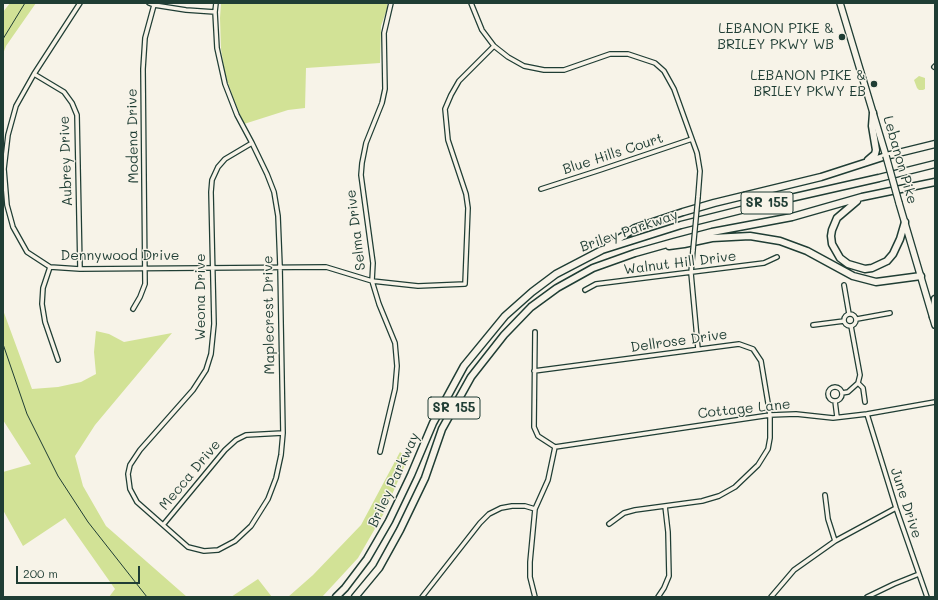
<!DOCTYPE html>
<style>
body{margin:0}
#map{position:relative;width:938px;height:600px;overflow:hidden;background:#f7f3e8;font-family:Mali,sans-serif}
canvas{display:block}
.frame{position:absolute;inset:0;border:4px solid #1f3d34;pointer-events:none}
.scale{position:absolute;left:16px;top:566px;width:124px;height:18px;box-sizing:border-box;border:2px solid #1f3d34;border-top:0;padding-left:5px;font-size:12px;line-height:14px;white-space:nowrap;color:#1f3d34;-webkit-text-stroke:3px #f7f3e8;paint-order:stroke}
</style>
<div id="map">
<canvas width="938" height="600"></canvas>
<div class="frame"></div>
<div class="scale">200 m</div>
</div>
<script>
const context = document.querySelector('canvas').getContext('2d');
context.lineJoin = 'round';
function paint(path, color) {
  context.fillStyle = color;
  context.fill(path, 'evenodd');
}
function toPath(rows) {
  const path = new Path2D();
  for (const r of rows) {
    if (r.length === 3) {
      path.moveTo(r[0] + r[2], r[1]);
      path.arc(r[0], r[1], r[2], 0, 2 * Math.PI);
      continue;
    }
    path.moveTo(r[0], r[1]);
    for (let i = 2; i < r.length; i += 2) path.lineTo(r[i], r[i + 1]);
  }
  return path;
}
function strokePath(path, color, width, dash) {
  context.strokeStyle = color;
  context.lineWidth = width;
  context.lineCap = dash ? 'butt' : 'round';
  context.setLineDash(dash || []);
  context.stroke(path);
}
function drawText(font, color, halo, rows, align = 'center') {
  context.font = font + ' Mali,sans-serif';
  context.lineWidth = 3;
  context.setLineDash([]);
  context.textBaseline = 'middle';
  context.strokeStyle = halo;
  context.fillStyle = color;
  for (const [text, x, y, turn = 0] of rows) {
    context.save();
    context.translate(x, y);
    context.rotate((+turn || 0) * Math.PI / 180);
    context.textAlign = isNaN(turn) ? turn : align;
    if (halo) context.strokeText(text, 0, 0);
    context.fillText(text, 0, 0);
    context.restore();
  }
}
paint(toPath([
 [10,3,36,3,6,46,3,54,3,12],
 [221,3,387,3,387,9,381,26,380,63,306,68,305,108,288,110,244,124,234,100,225,74,221,49,220,18],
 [919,76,925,78,925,89,923,90,919,90,917,88,914,80],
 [3,310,32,389,58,387,81,382,96,374,94,352,96,331,109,334,124,342,172,333,95,425,75,456,83,486,106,526,187,597,109,597,115,589,65,518,23,546,3,510,3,472,31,464,3,420],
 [400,452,408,458,384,513,358,558,322,597,288,597,313,575,361,525],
 [258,579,272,597,231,597]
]), '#d2e296');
const minor = toPath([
 [80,3,34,74,16,106,8,135,4,169,7,205,13,227,27,252,50,267,80,269,326,267,372,281,418,286,465,284,468,208,466,194,448,140,445,109,451,95,459,81,494,46],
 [149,3,154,5,186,10,215,12],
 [216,3,215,12,217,48,225,84,237,115,252,143,267,174,274,192,278,216,280,266,283,433,281,455,276,478,268,499,251,526,235,541,218,550,204,551,188,547,137,502,130,489,128,474,130,465,140,450,193,390,206,370,211,354,214,324,211,192,212,180,218,167,225,159,252,143],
 [471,3,482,30,494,46,508,57,524,66,544,70,564,70,610,54,628,54,655,63,664,71,674,89,697,153,700,171,698,197],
 [934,67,935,66],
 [34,74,64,92,72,103,77,115,80,269],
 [541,189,600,170,692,139],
 [693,250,691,273,698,349],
 [50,267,43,288,42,304,45,322,58,360],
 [844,285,849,314],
 [585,290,596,284,764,263,777,257],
 [133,309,140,297,145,284,143,69,145,38,154,5],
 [850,320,6],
 [857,319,890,313],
 [813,325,844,321],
 [851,326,860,375,858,383,863,388,865,402],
 [535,332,534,427,538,436,555,447,548,480,535,509,530,562,530,577,535,597],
 [534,371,739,344,753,349,761,361,770,415,770,438,768,449,758,465,735,487,719,496,702,501,635,510,624,513,609,524],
 [835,394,7],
 [842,393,848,392,858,383],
 [835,401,837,417],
 [867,414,896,508,927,597],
 [555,447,770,415,796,414,833,418,867,414,935,402],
 [380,452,395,389,397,366,395,343,379,304,372,281,373,263,361,175,362,163,366,143,382,103,385,89,384,33,391,3],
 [825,495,828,519,835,541],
 [163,525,225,450,236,440,246,435,283,433],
 [422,597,480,523,489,514,501,508,512,506,525,506,535,509],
 [658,597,664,588,669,576,668,532,665,506],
 [771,597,794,570,835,541,896,508],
 [867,597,894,584,919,574]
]);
const primary = toPath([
 [840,3,886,156],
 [899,203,935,325]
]);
const motorway = toPath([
 [868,160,875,154,876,150,872,126,873,113],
 [857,201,837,218,832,230,831,236,832,244,840,258,848,264,865,269,872,268,887,261,893,254,900,239,905,222],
 [608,246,635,228,683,212,714,203,821,177,886,156,935,144],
 [669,246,684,244,712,238,750,236,780,241,807,251,853,276,876,282,921,276],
 [933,317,935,299],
 [336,597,345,588,367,559,389,521,411,475,433,423,464,366,505,316,532,292,556,274,602,250,681,225,773,202,879,178,935,164],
 [355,597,379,568,400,530,425,478,442,429,471,377,504,335,531,307,557,288,593,268,635,253,674,242,712,232,792,217,862,197,935,182]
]);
strokePath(minor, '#1f3d34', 6);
strokePath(primary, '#1f3d34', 8);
strokePath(motorway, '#1f3d34', 9);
strokePath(minor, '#f7f3e8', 3.5);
strokePath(primary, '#f7f3e8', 5.5);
strokePath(motorway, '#f7f3e8', 6);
strokePath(toPath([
 [3,39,25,3],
 [3,344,27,414,58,476,88,522,147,597]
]), '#1f3d34', 1);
const minorBridge = toPath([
 [693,250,698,197]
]);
const primaryBridge = toPath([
 [886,156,899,203]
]);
strokePath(minorBridge, '#1f3d34', 6, []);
strokePath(primaryBridge, '#1f3d34', 8, []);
strokePath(minorBridge, '#f7f3e8', 3.5);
strokePath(primaryBridge, '#f7f3e8', 5.5);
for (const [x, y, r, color] of [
 [842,37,4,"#1f3d34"],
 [874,84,4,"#1f3d34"]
]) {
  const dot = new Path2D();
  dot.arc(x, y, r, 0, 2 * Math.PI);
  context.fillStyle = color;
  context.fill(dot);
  strokePath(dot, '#f7f3e8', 1.5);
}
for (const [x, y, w] of [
 [767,203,52],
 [454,408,52]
]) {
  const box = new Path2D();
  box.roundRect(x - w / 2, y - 11, w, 22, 3);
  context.fillStyle = '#f7f3e8';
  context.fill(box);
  strokePath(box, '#1f3d34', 1);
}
drawText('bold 13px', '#1f3d34', null, [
 ["SR 155",767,203],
 ["SR 155",454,408]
]);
drawText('14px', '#1f3d34', '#f7f3e8', [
 ["LEBANON PIKE &",834,29],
 ["BRILEY PKWY WB",834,45],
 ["LEBANON PIKE &",866,76],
 ["BRILEY PKWY EB",866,92]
], 'right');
drawText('14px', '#1f3d34', '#f7f3e8', [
 ["Modena Drive",133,136,-91],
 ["Blue Hills Court",613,154,-18],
 ["Lebanon Pike",900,160,74],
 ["Aubrey Drive",66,161,-92],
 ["Selma Drive",356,230,-97],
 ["Briley Parkway",629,231,-19],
 ["Dennywood Drive",120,256],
 ["Walnut Hill Drive",680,263,-7],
 ["Weona Drive",201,297,-90],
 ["Maplecrest Drive",269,315,-91],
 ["Dellrose Drive",679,341,-8],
 ["Cottage Lane",744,409,-6],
 ["Mecca Drive",190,475,-50],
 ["Briley Parkway",394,480,-65],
 ["June Drive",906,503,72]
]);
</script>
